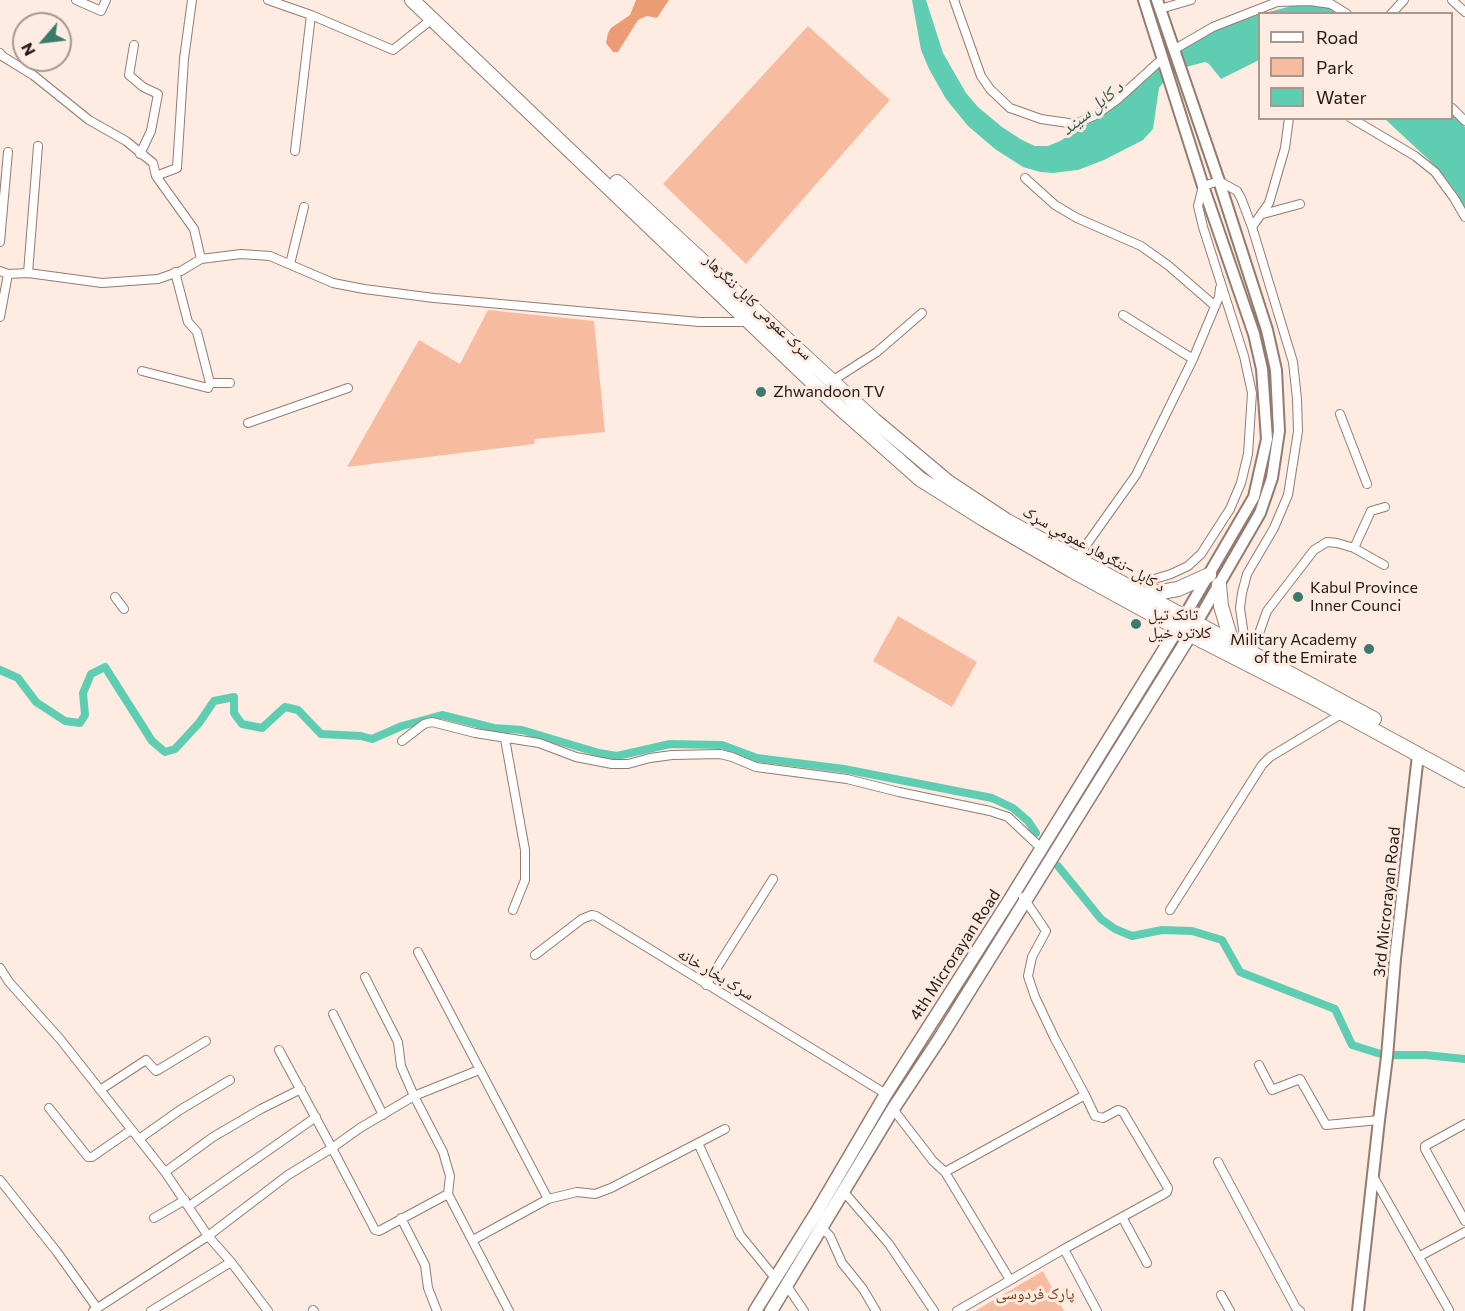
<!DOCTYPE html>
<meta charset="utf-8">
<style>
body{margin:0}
#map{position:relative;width:1465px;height:1311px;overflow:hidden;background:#feece3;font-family:Commissioner,sans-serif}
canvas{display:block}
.legend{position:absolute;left:1258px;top:12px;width:195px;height:108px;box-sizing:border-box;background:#feece3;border:2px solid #a69790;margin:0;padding:8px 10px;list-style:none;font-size:18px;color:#231813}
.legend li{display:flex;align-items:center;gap:12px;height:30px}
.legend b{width:30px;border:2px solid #a69790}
.north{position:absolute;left:12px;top:12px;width:60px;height:60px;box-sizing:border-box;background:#feece3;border:2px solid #a69790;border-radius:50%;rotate:242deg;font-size:16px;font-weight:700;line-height:24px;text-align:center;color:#231813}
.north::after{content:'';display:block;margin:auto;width:21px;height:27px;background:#3a7b6b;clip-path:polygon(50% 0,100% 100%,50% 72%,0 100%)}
</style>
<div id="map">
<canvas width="1465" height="1311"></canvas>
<ul class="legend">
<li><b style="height:8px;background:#fff"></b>Road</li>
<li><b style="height:16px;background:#f7bca0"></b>Park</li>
<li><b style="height:16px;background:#5fcdb2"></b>Water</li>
</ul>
<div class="north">N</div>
</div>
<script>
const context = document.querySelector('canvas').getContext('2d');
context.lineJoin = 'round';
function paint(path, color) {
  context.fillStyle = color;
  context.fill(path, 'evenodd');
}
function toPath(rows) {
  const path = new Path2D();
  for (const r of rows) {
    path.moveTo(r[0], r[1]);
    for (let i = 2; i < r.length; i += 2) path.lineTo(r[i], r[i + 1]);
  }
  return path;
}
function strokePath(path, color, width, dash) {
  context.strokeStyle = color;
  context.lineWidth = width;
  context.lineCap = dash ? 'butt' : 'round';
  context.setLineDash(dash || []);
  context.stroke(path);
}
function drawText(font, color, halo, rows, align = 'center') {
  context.font = font + ' Commissioner,"Noto Naskh Arabic",sans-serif';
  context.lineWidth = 6;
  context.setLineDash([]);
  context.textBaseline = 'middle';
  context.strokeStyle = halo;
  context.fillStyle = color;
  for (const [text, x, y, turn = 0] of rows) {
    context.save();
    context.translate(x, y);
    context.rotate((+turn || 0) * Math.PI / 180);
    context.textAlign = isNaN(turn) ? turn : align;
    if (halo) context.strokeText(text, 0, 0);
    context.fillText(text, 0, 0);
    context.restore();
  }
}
paint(toPath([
 [808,26,890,100,746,264,663,184],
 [488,310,594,321,605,432,535,439,534,444,347,467,419,340,460,364],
 [898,616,977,662,952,707,873,661],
 [1043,1271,1064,1311,975,1311]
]), '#f7bca0');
paint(toPath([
 [636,0,669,0,657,18,647,16,638,20,618,52,613,52,606,43,608,33,611,28,630,15]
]), '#eb9c74');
paint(toPath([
 [912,0,926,0,943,53,966,93,978,107,1002,127,1022,140,1035,146,1048,146,1060,141,1103,115,1136,89,1178,51,1210,32,1259,14,1259,60,1221,79,1209,64,1205,62,1182,68,1162,84,1159,88,1153,129,1143,140,1104,160,1078,170,1053,173,1040,172,1023,167,995,149,968,126,946,99,929,69,921,50],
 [1299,4,1322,5,1339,13,1261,14],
 [1452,114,1465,127,1465,211,1458,195,1444,176,1429,160,1385,119,1452,118]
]), '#5fcdb2');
strokePath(toPath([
 [0,670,18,678,36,702,65,721,80,723,85,715,83,693,91,674,105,667,152,741,165,752,175,749,199,723,214,701,234,697,234,713,242,724,262,728,285,707,298,710,321,734,361,736,372,739,402,726,442,715,494,728,522,730,599,753,617,756,670,744,722,745,757,758,844,769,992,798,1013,808,1028,821,1036,833],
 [1058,866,1101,919,1115,929,1132,936,1162,930,1192,931,1222,940,1240,972,1335,1009,1352,1045,1384,1055,1425,1055,1465,1059]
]), '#5fcdb2', 8);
const street = toPath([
 [76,0,101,11,106,0],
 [268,0,311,15,393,50,432,19],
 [954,0,981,76,990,89,1010,108,1041,119,1075,124,1096,115,1118,99,1162,59],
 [1452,0,1465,12],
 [1160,9,1191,0],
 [1391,14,1404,0],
 [134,45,129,75,143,87,158,94,151,131,140,154],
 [1175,49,1213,27,1277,2,1310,1,1331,4,1347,14],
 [0,53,2,56,33,75,89,120,126,141,153,163,156,176,194,229,201,259],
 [1452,108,1465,121],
 [1351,118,1415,156,1435,172,1454,198,1465,217],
 [295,151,311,15],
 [156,176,177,168,184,59,192,0],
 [1025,178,1055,205,1077,218,1141,246,1169,266,1215,306],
 [1263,214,1300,204],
 [1252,227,1269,203,1285,148,1289,118],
 [0,242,8,152],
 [290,264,304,207],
 [0,271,8,274,28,273,102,283,158,279,181,271,201,259,241,254,270,256,333,283,364,289,434,298,699,322,749,322],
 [175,272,188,322,197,332,210,383],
 [28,273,38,146],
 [1123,315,1193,359],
 [0,317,8,274],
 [142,371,208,388,210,383,230,383],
 [832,381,877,352,922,313],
 [1340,414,1367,484],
 [248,423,348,388],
 [1354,548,1371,511,1385,507],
 [1077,558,1136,475,1193,359,1219,297,1220,288],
 [1131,586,1171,574,1188,566,1201,554,1230,509,1241,483,1248,454,1252,393,1244,356,1203,227,1198,206,1203,186,1219,181,1237,191,1241,198,1252,227,1293,362,1297,399,1298,431,1288,495,1274,528,1247,574,1242,593,1240,608,1246,650],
 [115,597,124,609],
 [1252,653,1267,611,1314,550,1327,542,1337,543,1354,548,1384,565],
 [505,739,525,850,525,880,513,910],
 [402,741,424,724,432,722,475,733,539,743,576,757,612,764,628,764,650,758,672,755,720,754,732,757,756,767,847,779,899,792,990,811,1008,817,1041,848],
 [1170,910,1262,765,1270,757,1343,713],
 [418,952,548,1199],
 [535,955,582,919,592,915,596,916,886,1094],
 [0,968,9,982,60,1039,165,1172,208,1236,231,1262,268,1311],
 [365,977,398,1042,401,1066,414,1096,443,1152,450,1176,448,1194,509,1311],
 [706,985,773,879],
 [333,1014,383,1115],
 [279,1050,332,1148,360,1128,414,1096,479,1070],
 [1259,1065,1272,1090,1300,1079,1326,1125,1379,1120],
 [100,1090,146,1060,156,1071,158,1070,206,1041],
 [49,1108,88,1157,92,1157,131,1130],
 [893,1109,933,1161,945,1172,1010,1280],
 [1465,1124,1425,1146,1425,1149,1465,1221],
 [139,1139,180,1110,230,1080],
 [698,1143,740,1235,775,1278],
 [1218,1162,1296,1308,1300,1311],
 [165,1172,213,1137,261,1109,301,1089],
 [945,1172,1085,1095,1055,1039,1035,997,1028,976,1032,957,1046,931,1023,897],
 [1373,1176,1449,1310],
 [0,1180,57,1252,97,1308],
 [844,1192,889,1244,934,1311],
 [189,1206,316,1117],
 [1122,1217,1147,1263],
 [154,1218,185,1200],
 [401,1218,425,1265,428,1288,437,1311],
 [822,1228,830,1236,842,1263,863,1289,876,1311],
 [473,1240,548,1199,577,1192,595,1194,611,1188,725,1129],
 [1064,1249,1164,1194,1167,1192,1168,1188,1123,1112,1118,1110,1103,1118,1095,1116,1085,1095],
 [1420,1256,1465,1232],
 [787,1286,804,1311],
 [1221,1295,1230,1311],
 [313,1310,314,1311],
 [93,1311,208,1236,288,1175,332,1148,375,1230,379,1231,448,1194],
 [151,1311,231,1262],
 [957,1311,1064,1249,1097,1311]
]);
const secondary = toPath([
 [1144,0,1203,186,1254,334,1262,369,1267,439,1254,497,1184,617],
 [1157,0,1219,181,1267,330,1276,370,1279,431,1272,478,1260,513,1196,624],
 [1358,1311,1379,1120,1387,1057,1395,959,1418,755]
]);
const primary = toPath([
 [755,1311,818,1210,886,1094,1009,901,1182,621],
 [771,1311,893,1109,940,1038,1194,629]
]);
const highway = toPath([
 [412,0,831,400,920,479,985,520,1071,570,1179,629,1320,701,1465,780],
 [617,182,874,420,948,482,1007,521,1374,719],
 [1219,585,1221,606,1232,643],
 [1144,595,1178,589,1209,575]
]);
strokePath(street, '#957b6e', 10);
strokePath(secondary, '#957b6e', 14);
strokePath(primary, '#957b6e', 15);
strokePath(highway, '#957b6e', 16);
strokePath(street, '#fff', 8);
strokePath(secondary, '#fff', 10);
strokePath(primary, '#fff', 12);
strokePath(highway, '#fff', 14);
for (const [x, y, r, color] of [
 [761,392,6,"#3a7b6b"],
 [1298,597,6,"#3a7b6b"],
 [1136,624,6,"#3a7b6b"],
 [1369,649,6,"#3a7b6b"]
]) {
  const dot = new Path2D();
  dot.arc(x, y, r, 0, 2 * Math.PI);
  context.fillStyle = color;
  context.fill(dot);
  strokePath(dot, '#feece3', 2);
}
drawText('16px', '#231813', '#feece3', [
 ["سرک عمومی کابل ننگرهار",758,307,44],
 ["د کابل–ننګرهار عمومي سړک",1094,549,29],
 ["3rd Microrayan Road",1387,902,-84],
 ["4th Microrayan Road",955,955,-57],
 ["سرک بخار خانه",716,974,31]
]);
drawText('16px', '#231813', '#feece3', [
 ["Zhwandoon TV",773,392],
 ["Kabul Province",1310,588],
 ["Inner Counci",1310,606],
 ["تانک تیل",1148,615],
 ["کلاتره خیل",1148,633],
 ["Military Academy",1357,640,"right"],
 ["of the Emirate",1357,658,"right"]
], 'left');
drawText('16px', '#80390d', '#feece3', [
 ["پارک فردوسی",1035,1294]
]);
drawText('italic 18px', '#2c5b4f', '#feece3', [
 ["د کابل سيند",1092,108,-39]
]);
</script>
